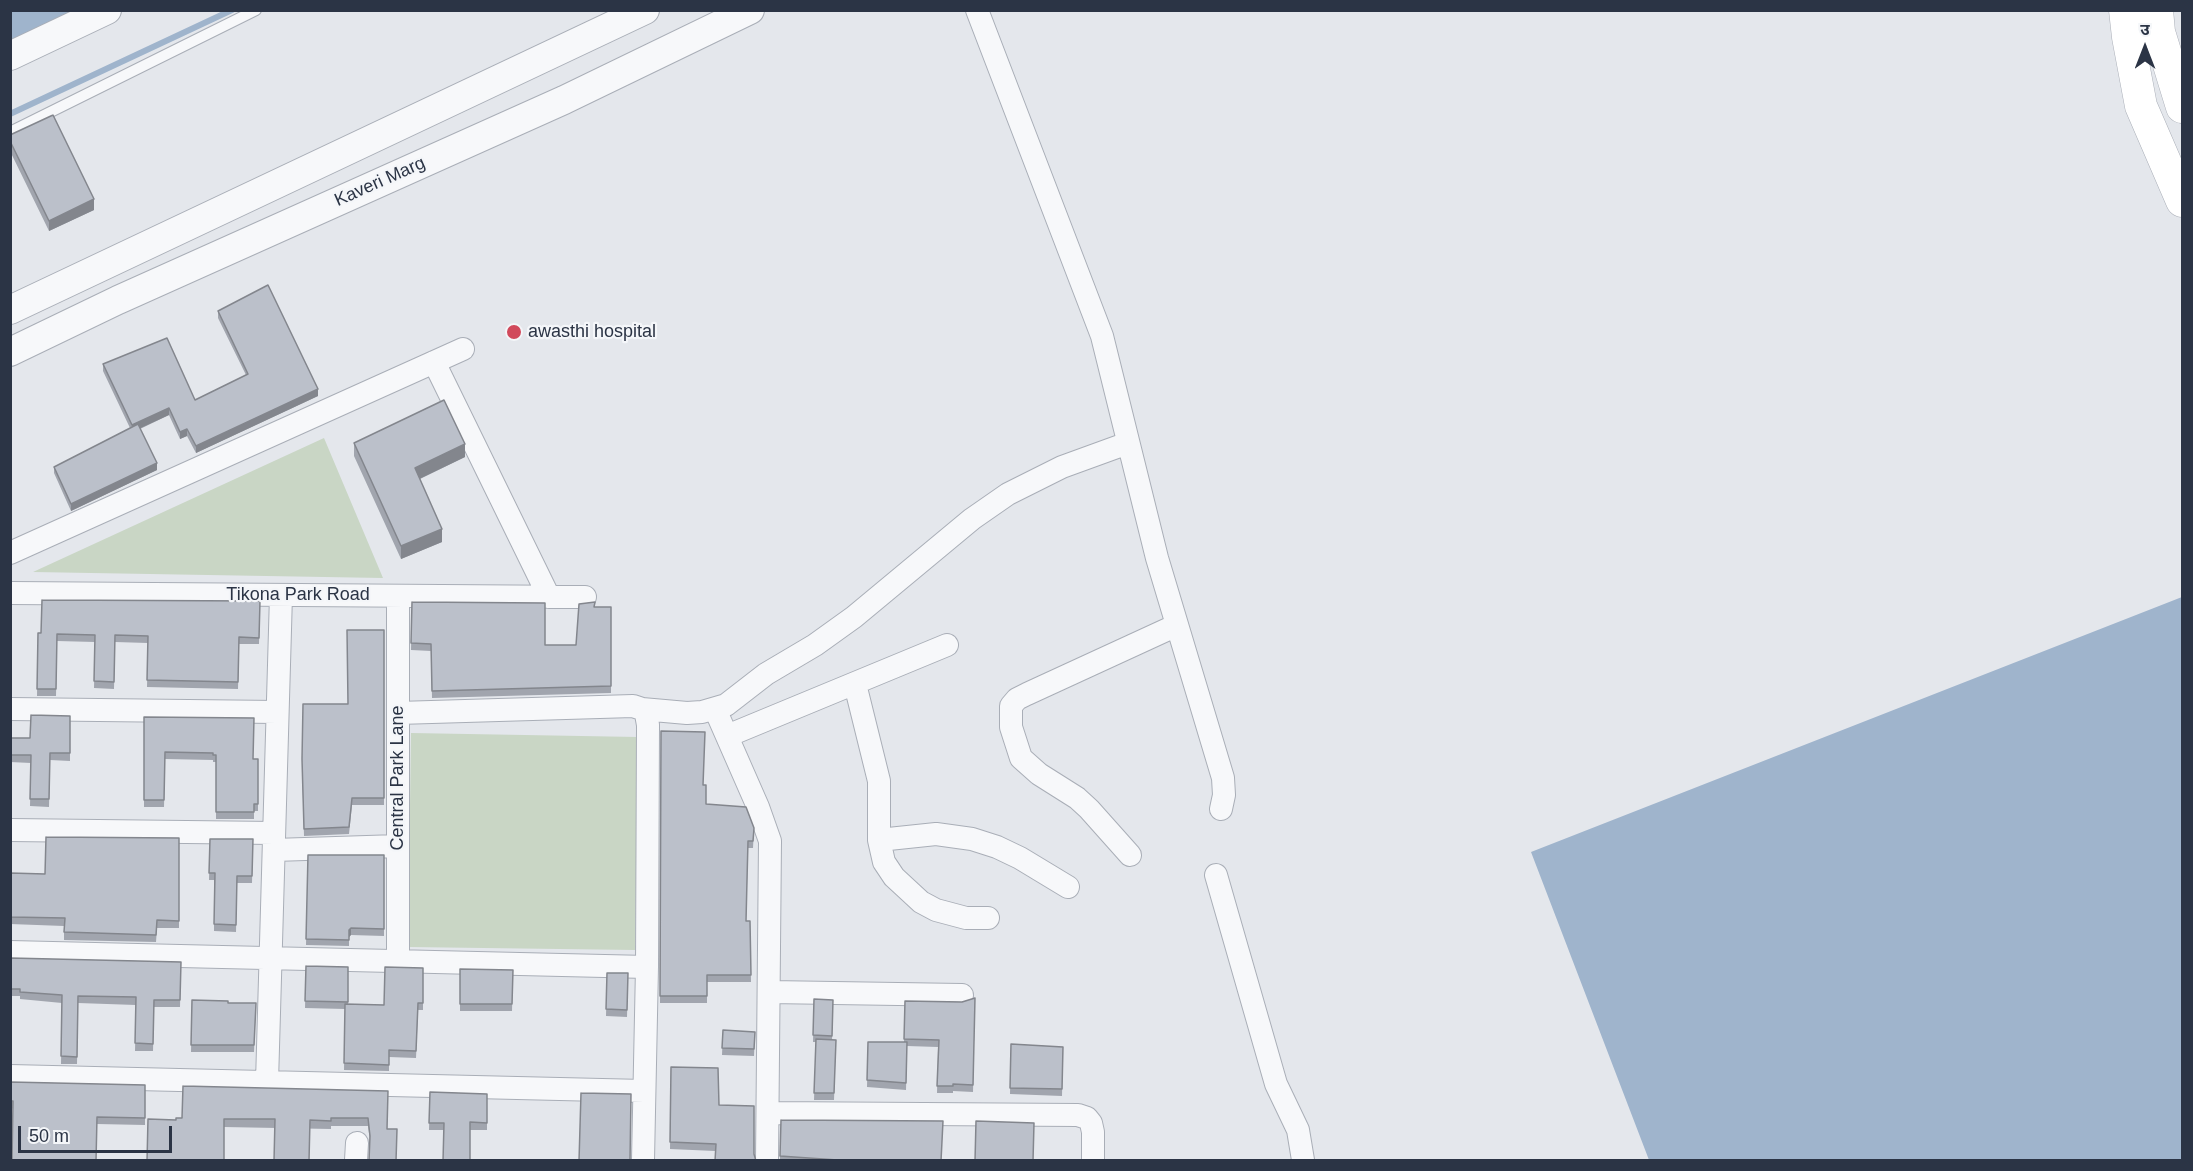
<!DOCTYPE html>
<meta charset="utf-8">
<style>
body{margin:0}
#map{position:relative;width:2193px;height:1171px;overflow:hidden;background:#e4e7ec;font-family:Helvetica,"Noto Sans Devanagari",sans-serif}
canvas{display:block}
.frame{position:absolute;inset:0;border:12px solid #2b3445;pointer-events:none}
.north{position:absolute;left:2115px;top:18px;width:60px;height:60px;-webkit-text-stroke:4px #f4f6f9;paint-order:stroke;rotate:0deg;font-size:16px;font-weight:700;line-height:24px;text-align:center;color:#2b3445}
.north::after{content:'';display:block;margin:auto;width:21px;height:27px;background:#2b3445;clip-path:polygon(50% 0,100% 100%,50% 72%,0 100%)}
.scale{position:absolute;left:18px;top:1126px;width:154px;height:27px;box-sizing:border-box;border:3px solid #2b3445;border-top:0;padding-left:8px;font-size:18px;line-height:21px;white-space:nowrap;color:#2b3445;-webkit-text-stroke:4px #f4f6f9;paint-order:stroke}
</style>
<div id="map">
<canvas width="2193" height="1171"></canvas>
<div class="frame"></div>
<div class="north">उ</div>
<div class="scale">50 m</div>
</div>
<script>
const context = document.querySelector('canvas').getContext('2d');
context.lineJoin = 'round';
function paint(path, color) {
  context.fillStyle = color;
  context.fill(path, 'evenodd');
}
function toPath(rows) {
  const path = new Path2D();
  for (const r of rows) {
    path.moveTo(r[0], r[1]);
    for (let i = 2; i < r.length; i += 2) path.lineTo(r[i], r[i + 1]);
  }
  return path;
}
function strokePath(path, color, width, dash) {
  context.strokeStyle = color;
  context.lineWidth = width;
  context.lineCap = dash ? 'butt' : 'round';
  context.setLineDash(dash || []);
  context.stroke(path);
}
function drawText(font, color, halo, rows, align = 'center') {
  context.font = font + ' Helvetica,sans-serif';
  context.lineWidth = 4.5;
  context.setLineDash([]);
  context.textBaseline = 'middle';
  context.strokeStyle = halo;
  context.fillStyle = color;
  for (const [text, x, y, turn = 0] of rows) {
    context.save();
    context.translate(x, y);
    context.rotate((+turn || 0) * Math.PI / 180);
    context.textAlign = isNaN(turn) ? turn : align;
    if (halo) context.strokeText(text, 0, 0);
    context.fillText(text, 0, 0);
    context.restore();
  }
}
paint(toPath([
 [324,438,383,578,33,572],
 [411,733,638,737,635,950,408,947]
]), '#c9d6c5');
paint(toPath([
 [11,10,75,11,11,41],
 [2182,597,2182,1160,1649,1160,1531,852]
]), '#9fb4cc');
strokePath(toPath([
 [10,114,232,10]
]), '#9fb4cc', 6);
const service = toPath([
 [10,132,256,10]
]);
const minor = toPath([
 [977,10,1102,336,1157,558,1223,778,1224,795,1221,809],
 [434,362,549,597],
 [10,553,463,349],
 [10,593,585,597],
 [855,684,879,781,879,840,884,862,894,877,921,902,936,910,966,918,988,918],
 [10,709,277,712],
 [642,709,687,713,702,712,726,705,766,674,815,645,854,617,972,519,1008,494,1062,467,1128,443],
 [715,709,758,807,770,841,767,1160],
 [398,713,633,706,642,709,646,714,648,725,647,967,643,1160],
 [727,736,947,645],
 [10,830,274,833],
 [879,840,936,834,972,839,997,847,1020,858,1068,887],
 [274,850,398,846],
 [1130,855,1089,809,1077,798,1039,774,1021,758,1011,727,1011,706,1017,699,1027,694,1177,625],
 [1216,875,1276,1084,1298,1130,1303,1160],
 [10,952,647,967],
 [398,961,398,596],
 [770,992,962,995],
 [10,1076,644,1091],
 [267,1082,281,595],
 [768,1113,1078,1115,1087,1118,1091,1123,1093,1132,1093,1160],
 [356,1160,357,1143]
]);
const tertiary = toPath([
 [10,56,107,10],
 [10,310,645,10],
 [10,352,118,300,564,100,750,10]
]);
const secondary = toPath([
 [2125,10,2128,37,2141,106,2182,201],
 [2157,10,2159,32,2182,107]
]);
strokePath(service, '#a9aeb7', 12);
strokePath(minor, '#a9aeb7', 24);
strokePath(tertiary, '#a9aeb7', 30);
strokePath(secondary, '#a9aeb7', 33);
strokePath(service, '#f7f8fa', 10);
strokePath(minor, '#f7f8fa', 22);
strokePath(tertiary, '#f7f8fa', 28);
strokePath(secondary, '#fff', 32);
paint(toPath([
 [10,135,94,210,49,231,10,151],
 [218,311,318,396,196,453,187,436,180,439,169,415,140,429,157,470,71,511,54,473,54,467,130,428,103,371,103,364,195,400,246,375,218,318],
 [354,443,465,457,420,479,442,542,401,559,354,456],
 [260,601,259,644,239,644,238,689,147,687,148,643,115,642,114,689,94,688,95,642,57,641,56,696,37,696,38,633],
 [412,602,545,645,576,645,594,607,611,607,611,693,432,698,431,651,411,650],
 [384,630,384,805,352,805,349,834,304,836,302,766,348,704],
 [70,716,70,761,50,760,49,807,30,806,31,763,10,762,10,738,30,738],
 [144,717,253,759,258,759,258,811,254,811,254,819,216,819,216,762,213,762,213,760,165,759,164,807,144,807],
 [661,731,703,785,706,804,754,828,753,848,748,848,747,887,746,921,750,921,751,982,707,982,707,1003,660,1003],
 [179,838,179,928,157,928,156,942,64,940,64,926,10,924,10,873,45,874],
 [210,839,253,839,252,883,237,883,236,932,214,931,214,880,209,880],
 [308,855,384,855,384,936,351,935,349,937,349,946,306,945],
 [10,958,181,962,180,1007,154,1007,153,1051,135,1051,136,1005,78,1003,77,1064,61,1064,62,1003,20,999,20,996,10,996],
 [306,966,348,967,348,1004,384,1005,423,968,423,1010,418,1010,416,1058,389,1057,389,1071,344,1070,345,1009,305,1008],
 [460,969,513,970,512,1011,460,1011],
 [607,973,628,973,627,1017,606,1016],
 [975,998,973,1092,953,1091,953,1093,937,1093,938,1047,907,1046,906,1090,867,1087,868,1042,904,1042,905,1001,962,1002],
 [814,999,833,1000,832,1040,836,1040,834,1100,814,1100,816,1042,813,1042],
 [192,1000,228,1003,256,1003,254,1052,191,1052],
 [723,1030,755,1032,754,1056,722,1055],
 [1011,1044,1063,1047,1062,1096,1010,1094],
 [671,1067,719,1105,754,1154,715,1151,670,1149],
 [10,1082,145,1085,145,1125,97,1124,10,1108],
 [388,1091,370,1141,368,1126,331,1126,331,1129,224,1127,176,1120,182,1118],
 [430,1092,487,1094,487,1130,429,1130],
 [780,1156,942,1161,780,1161]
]), '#a1a5ae');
paint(toPath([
 [94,199,94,210,49,231,49,221],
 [318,389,318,396,196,453,196,446],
 [169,408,169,415,132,432,132,425],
 [187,429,187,436,180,439,180,432],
 [465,444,465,457,415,481,415,468],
 [157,463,157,470,71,511,71,504],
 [442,529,442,542,401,559,401,546],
 [351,928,351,935,349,937,349,930]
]), '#83868d');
const building = toPath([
 [53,115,94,199,49,221,10,141,10,135,53,115],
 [268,285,318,389,196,446,187,429,180,432,169,408,132,425,103,364,167,338,195,400,248,374,218,311,268,285],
 [444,400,465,444,415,468,442,529,401,546,354,443,444,400],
 [138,424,157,463,71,504,54,467,138,424],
 [42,600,260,601,259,638,239,637,238,682,147,680,148,636,115,635,114,682,94,681,95,635,57,634,56,689,37,689,38,633,41,633,42,600],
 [412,602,545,603,545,645,576,645,579,604,595,602,594,607,611,607,611,686,432,691,431,644,411,643,412,602],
 [347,630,384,630,384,798,352,798,349,827,304,829,302,759,303,704,348,704,347,630],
 [31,715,70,716,70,753,50,753,49,799,30,799,31,755,10,755,10,738,30,738,31,715],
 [144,717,254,718,253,759,258,759,258,804,254,804,254,812,216,812,216,755,213,755,213,753,165,752,164,800,144,800,144,717],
 [661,731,705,732,703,785,706,785,706,804,746,807,754,828,753,841,748,841,747,880,746,921,750,921,751,975,707,975,707,996,660,996,661,731],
 [46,837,179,838,179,921,157,920,156,935,64,932,65,918,10,917,10,873,45,874,46,837],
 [210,839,253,839,252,876,237,876,236,925,214,924,215,873,209,873,210,839],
 [308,855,384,855,384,929,351,928,349,930,349,940,306,939,308,855],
 [10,958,181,962,180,1000,154,1000,153,1044,135,1043,136,997,78,996,77,1057,61,1056,62,995,20,992,20,989,10,989,10,958],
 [306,966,348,967,348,1002,305,1001,306,966],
 [385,967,423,968,423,1003,418,1003,416,1051,389,1050,389,1065,344,1063,345,1004,384,1005,385,967],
 [460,969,513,970,512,1004,460,1004,460,969],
 [607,973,628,973,627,1010,606,1009,607,973],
 [975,998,973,1085,953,1084,953,1086,937,1086,939,1040,904,1039,905,1001,962,1002,975,998],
 [814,999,833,1000,832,1036,813,1035,814,999],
 [192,1000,228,1001,228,1003,256,1003,254,1045,191,1045,192,1000],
 [723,1030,755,1032,754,1049,722,1048,723,1030],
 [816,1039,836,1040,834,1093,814,1093,816,1039],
 [868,1042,907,1042,906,1083,867,1080,868,1042],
 [1011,1044,1063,1047,1062,1089,1010,1088,1011,1044],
 [671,1067,718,1068,719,1105,754,1106,754,1154,756,1161,715,1161,716,1144,670,1142,671,1067],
 [10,1082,145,1085,145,1118,97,1117,96,1161,12,1161,13,1101,10,1101,10,1082],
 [183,1086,388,1091,387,1129,397,1129,396,1161,369,1161,370,1136,368,1118,331,1118,331,1121,310,1120,309,1161,274,1161,275,1119,224,1119,224,1161,147,1161,148,1119,176,1120,176,1118,182,1118,183,1086],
 [430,1092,487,1094,487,1123,470,1122,470,1161,443,1161,444,1123,429,1123,430,1092],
 [581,1093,631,1094,630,1161,579,1161,581,1093],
 [781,1120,943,1121,941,1161,852,1161,780,1156,781,1120],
 [976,1121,1034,1123,1033,1161,975,1161,976,1121]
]);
paint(building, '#bbc0ca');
strokePath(building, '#83868d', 1.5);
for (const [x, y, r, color] of [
 [514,332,8,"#d1495b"]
]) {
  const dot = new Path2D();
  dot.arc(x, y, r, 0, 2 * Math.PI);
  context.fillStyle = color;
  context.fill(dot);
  strokePath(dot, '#f4f6f9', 2);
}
drawText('18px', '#2b3445', '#f4f6f9', [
 ["Kaveri Marg",380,182,-24],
 ["Tikona Park Road",298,595],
 ["Central Park Lane",398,778,-90]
]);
drawText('18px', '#2b3445', '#f4f6f9', [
 ["awasthi hospital",528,332]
], 'left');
</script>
